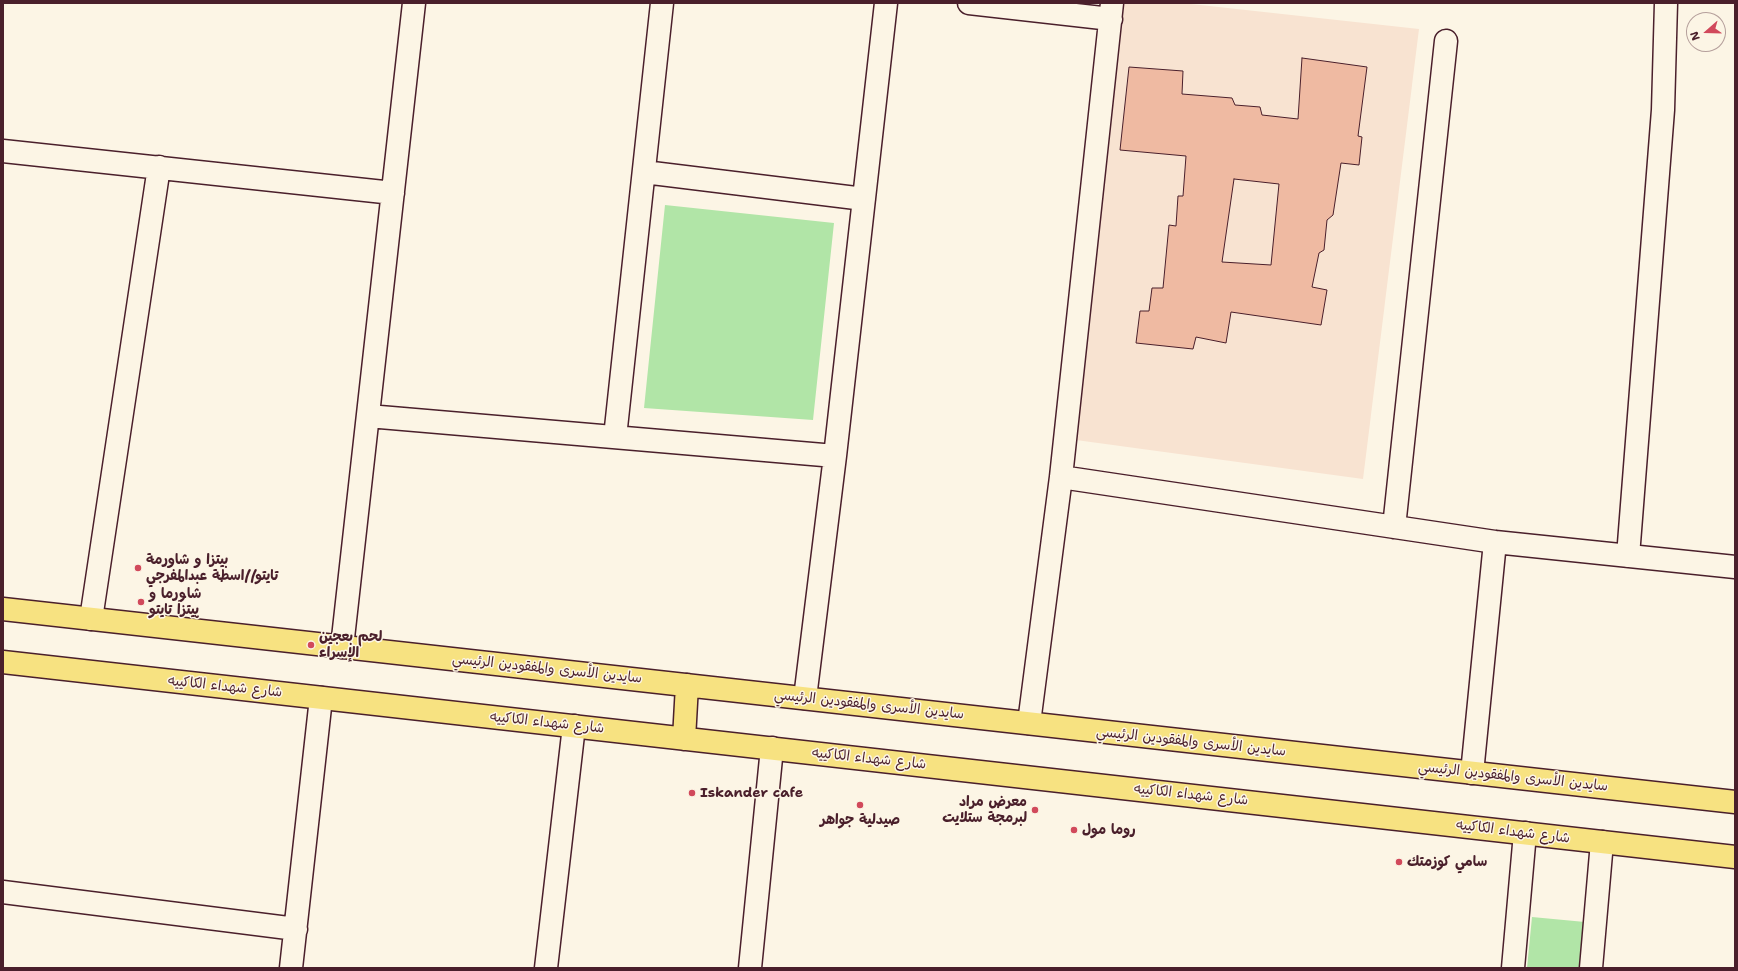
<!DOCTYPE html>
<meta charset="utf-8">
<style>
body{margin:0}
#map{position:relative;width:1738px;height:971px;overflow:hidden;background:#fcf5e5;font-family:"Shantell Sans",sans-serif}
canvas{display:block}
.frame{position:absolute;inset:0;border:4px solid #4a1f2b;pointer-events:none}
.north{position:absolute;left:1686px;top:12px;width:40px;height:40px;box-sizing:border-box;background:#fcf5e5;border:1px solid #b59f9b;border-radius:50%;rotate:250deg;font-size:11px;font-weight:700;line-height:16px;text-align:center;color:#4a1f2b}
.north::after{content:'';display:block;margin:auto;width:14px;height:18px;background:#d1495b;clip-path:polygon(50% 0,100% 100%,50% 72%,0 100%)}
</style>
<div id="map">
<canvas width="1738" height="971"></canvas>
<div class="frame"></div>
<div class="north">N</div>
</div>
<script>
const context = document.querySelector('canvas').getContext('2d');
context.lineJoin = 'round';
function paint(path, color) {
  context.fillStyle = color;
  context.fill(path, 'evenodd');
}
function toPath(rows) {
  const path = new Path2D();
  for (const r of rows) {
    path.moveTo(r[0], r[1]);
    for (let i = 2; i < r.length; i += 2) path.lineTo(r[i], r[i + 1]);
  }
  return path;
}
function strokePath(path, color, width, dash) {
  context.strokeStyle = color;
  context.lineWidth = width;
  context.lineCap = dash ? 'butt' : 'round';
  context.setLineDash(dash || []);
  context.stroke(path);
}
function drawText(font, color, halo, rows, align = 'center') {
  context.font = font + ' "Shantell Sans","Playpen Sans Arabic",sans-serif';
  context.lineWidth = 3;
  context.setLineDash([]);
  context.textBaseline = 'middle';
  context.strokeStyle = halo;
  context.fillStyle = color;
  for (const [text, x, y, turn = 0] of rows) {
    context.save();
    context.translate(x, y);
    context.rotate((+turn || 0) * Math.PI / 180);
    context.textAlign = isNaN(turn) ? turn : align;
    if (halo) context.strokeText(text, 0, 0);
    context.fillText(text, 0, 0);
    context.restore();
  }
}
paint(toPath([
 [1122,3,1182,3,1419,29,1363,479,1076,440]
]), '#f8e3d1');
paint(toPath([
 [665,205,834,223,813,420,644,408],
 [1532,917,1585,922,1581,968,1527,968]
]), '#b1e5a7');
const building = toPath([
 [1302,58,1367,67,1358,136,1362,137,1359,165,1341,163,1333,215,1327,220,1324,250,1319,253,1312,287,1327,290,1321,325,1231,312,1226,343,1196,337,1193,349,1136,343,1140,311,1149,311,1152,288,1163,288,1169,225,1176,226,1178,196,1183,196,1186,156,1120,150,1129,67,1183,71,1182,94,1232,98,1235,105,1260,107,1262,115,1298,119,1302,58],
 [1234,179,1279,184,1271,265,1222,262,1234,179]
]);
paint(building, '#efbaa2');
strokePath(building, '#4a1f2b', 1);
const minor = toPath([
 [969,3,1111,19],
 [3,151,393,193],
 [644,172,864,199],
 [368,416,835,456],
 [615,437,662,3],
 [1061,477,1495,542,1735,567],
 [1394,527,1446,41],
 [1628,556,1663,110,1666,3],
 [91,619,159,167],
 [342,647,414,3],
 [805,698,835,456,886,3],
 [1029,723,1061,477,1112,3],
 [1472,773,1495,542],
 [3,892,296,929],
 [291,968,321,698],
 [546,968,574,726],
 [750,968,772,748],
 [1513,968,1525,833],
 [1591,968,1602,842]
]);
const major = toPath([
 [3,609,1735,802],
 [3,662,1735,857],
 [684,739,687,685]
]);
strokePath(minor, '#4a1f2b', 25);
strokePath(major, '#4a1f2b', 25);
strokePath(minor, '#fcf5e5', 22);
strokePath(major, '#f7e281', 22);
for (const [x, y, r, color] of [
 [138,568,4,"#d1495b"],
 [141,602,4,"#d1495b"],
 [311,645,4,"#d1495b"],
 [692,793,4,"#d1495b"],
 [860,805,4,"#d1495b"],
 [1035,810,4,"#d1495b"],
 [1074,830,4,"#d1495b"],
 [1399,862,4,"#d1495b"]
]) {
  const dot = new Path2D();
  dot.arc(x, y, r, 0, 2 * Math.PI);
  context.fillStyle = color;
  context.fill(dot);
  strokePath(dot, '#fcf5e5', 1.5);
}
drawText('bold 14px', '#4a1f2b', '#fcf5e5', [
 ["بيتزا و شاورمة",146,560],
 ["تايتو//اسطة عبدالمفرجي",146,576],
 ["شاورما و",149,594],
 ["پیتزا تايتو",149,610],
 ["لحم بعجين",319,637],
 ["الإسراء",319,653],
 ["Iskander cafe",700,793],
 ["معرض مراد",1027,802,"right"],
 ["لبرمجة ستلايت",1027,818,"right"],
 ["صيدلية جواهر",860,820,"center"],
 ["روما مول",1082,830],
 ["سامي كوزمتك",1407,862]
], 'left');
drawText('14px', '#4a1f2b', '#fcf5e5', [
 ["سايدين الأسرى والمفقودين الرئيسي",547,669,6],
 ["شارع شهداء الكاكييه",225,687,6],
 ["سايدين الأسرى والمفقودين الرئيسي",869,705,6],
 ["شارع شهداء الكاكييه",547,723,6],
 ["سايدين الأسرى والمفقودين الرئيسي",1191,742,6],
 ["شارع شهداء الكاكييه",869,759,6],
 ["سايدين الأسرى والمفقودين الرئيسي",1513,777,6],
 ["شارع شهداء الكاكييه",1191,795,6],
 ["شارع شهداء الكاكييه",1513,832,7]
]);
</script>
